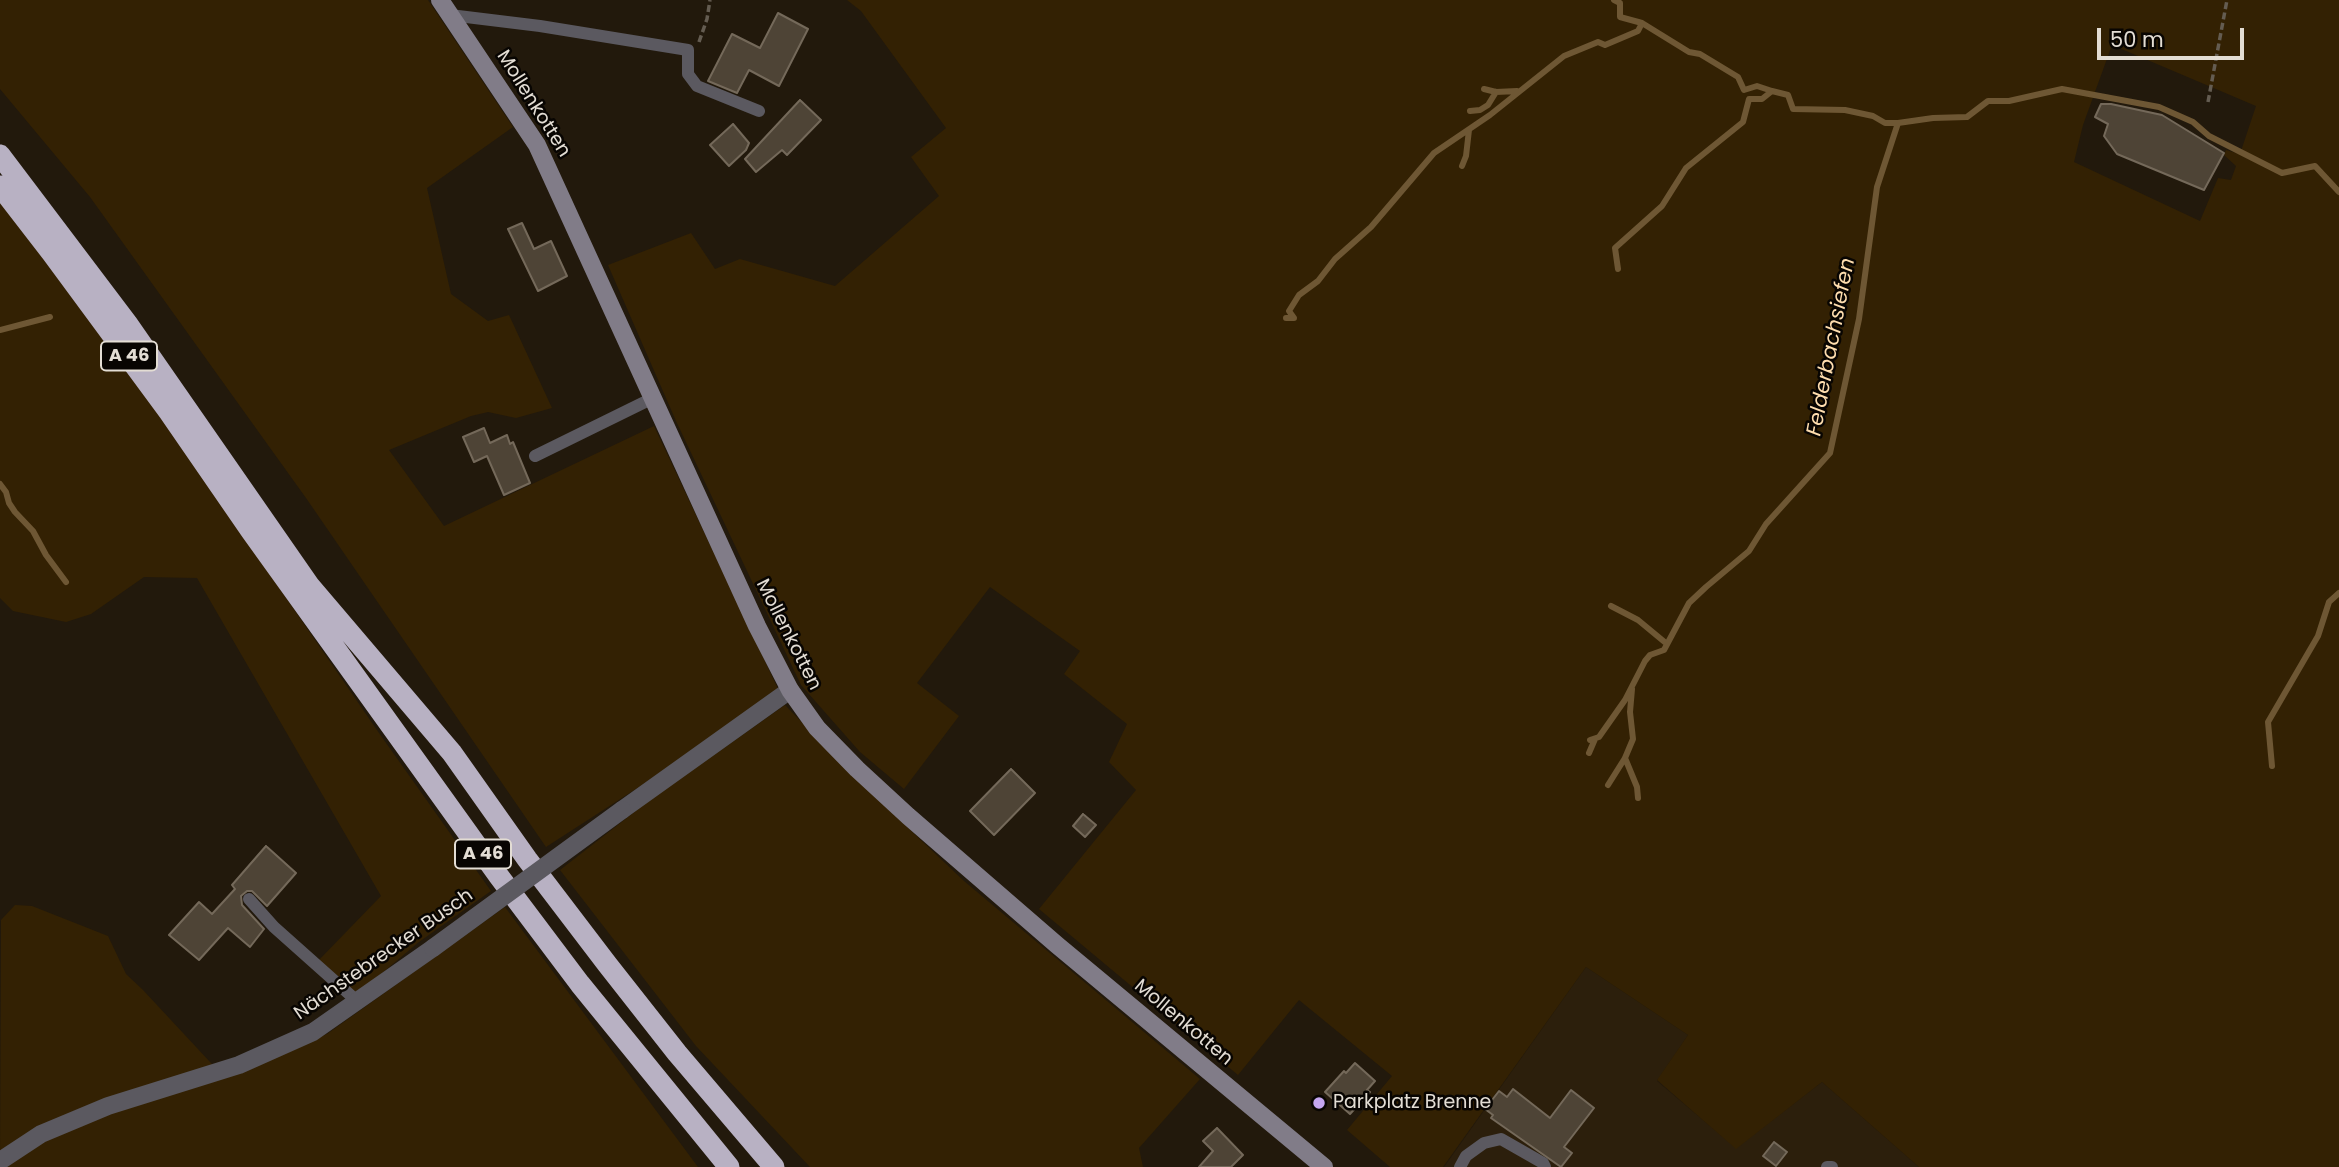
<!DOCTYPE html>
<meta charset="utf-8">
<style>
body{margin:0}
#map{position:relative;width:2339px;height:1167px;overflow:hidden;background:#22190c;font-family:Poppins,sans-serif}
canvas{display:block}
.scale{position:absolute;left:2097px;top:28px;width:147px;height:32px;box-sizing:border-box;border:4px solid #e3ddd4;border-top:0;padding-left:9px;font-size:21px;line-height:24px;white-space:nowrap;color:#e3ddd4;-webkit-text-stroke:5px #080502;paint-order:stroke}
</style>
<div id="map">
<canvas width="2339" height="1167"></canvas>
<div class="scale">50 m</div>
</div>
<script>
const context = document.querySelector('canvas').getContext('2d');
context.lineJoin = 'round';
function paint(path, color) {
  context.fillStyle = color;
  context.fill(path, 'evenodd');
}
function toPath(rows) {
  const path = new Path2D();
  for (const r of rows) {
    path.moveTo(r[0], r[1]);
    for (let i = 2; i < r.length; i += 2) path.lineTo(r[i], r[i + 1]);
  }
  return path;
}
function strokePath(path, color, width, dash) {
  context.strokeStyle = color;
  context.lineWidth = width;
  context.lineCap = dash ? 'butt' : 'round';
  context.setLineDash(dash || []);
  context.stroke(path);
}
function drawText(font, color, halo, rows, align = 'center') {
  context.font = font + ' Poppins,sans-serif';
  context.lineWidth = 5;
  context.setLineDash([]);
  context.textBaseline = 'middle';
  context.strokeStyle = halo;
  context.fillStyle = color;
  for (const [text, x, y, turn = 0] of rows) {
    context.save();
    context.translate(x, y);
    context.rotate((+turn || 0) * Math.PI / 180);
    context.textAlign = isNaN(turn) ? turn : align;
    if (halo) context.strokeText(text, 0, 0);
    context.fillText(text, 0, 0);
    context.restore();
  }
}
paint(toPath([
 [1586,967,1688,1035,1657,1081,1736,1148,1822,1082,1919,1167,1444,1167]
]), '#2c1f0c');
paint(toPath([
 [0,0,428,0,513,127,427,188,451,294,488,321,509,315,552,408,516,418,488,412,471,416,389,450,444,526,654,426,778,689,642,785,546,847,306,498,90,197,0,89],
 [847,0,2339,0,2339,1167,1919,1167,1822,1082,1736,1149,1657,1080,1688,1035,1586,967,1443,1167,1390,1167,1347,1130,1392,1076,1299,1000,1238,1075,1039,909,1136,790,1109,762,1127,724,1064,674,1080,651,990,587,917,683,959,716,904,789,860,752,801,685,676,421,608,265,691,233,715,269,740,259,835,286,939,196,911,157,946,128,861,11],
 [2112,45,2256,106,2240,154,2226,150,2224,155,2236,166,2231,180,2218,178,2200,221,2074,162,2083,125],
 [0,198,115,349,379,733,491,891,419,942,356,995,317,962,381,896,197,578,144,577,91,614,66,622,13,611,0,598],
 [785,705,867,789,964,881,1200,1079,1139,1148,1143,1167,810,1167,696,1046,560,870,646,803],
 [15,905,32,906,108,936,126,974,143,990,224,1077,327,1034,505,907,698,1167,0,1167,1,920]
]), '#332103');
strokePath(toPath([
 [1614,0,1620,3,1620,17,1642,23],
 [1484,89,1496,92,1517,91],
 [1470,111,1480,110,1488,105,1496,92],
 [1462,166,1466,156,1469,130],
 [1618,269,1615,248,1662,206,1686,168,1743,122,1749,99,1762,99,1772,91,1788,95,1793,109,1845,110,1873,116,1885,123,1898,123,1933,118,1967,117,1988,101,2009,101,2062,89,2159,107,2193,122,2209,136,2282,173,2315,166,2339,192],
 [1286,318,1294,318,1289,311,1299,295,1318,281,1335,259,1371,227,1434,153,1490,115,1564,56,1598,42,1605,45,1638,31,1642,23,1689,52,1700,54,1738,77,1744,90,1757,86,1772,91],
 [0,330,50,317],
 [0,484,6,492,9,503,15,512,33,531,46,555,66,582],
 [1611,606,1638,620,1667,644],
 [1590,740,1599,737,1625,700,1645,661,1650,655,1664,650,1689,603,1706,587,1749,551,1766,524,1830,453,1859,319,1877,187,1898,123],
 [1589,753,1595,739],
 [1625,758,1637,787,1638,798],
 [2272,766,2268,722,2318,636,2329,602,2339,593],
 [1608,785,1625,758,1633,739,1630,712,1632,689]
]), '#6e5734', 6);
const building = toPath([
 [778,13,808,29,779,86,749,70,737,93,708,81,732,34,760,48,778,13],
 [800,100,821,120,787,155,782,150,756,172,745,159,800,100],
 [2101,104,2111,104,2162,115,2224,153,2204,190,2117,154,2104,136,2108,124,2095,117,2101,104],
 [733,124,749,143,746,150,729,166,710,145,733,124],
 [522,223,534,249,551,241,567,276,538,291,508,229,522,223],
 [484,428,490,443,507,435,510,444,513,442,530,483,504,495,487,456,474,462,463,437,484,428],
 [1011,769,1035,793,994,835,970,811,1011,769],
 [1083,814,1096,825,1085,837,1073,826,1083,814],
 [266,846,296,873,267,906,252,891,247,891,241,896,242,905,264,929,250,947,228,928,199,960,169,935,199,902,212,914,235,889,232,885,266,846],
 [1355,1063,1375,1081,1367,1090,1370,1092,1350,1114,1325,1092,1344,1071,1346,1073,1355,1063],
 [1513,1089,1550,1118,1571,1090,1594,1108,1564,1147,1572,1153,1561,1167,1491,1118,1493,1115,1485,1109,1499,1091,1507,1097,1513,1089],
 [1217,1128,1243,1155,1231,1167,1199,1167,1213,1151,1203,1141,1217,1128],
 [1774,1142,1787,1152,1776,1166,1763,1156,1774,1142]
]);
paint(building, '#4e4436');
strokePath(building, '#74695a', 2);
strokePath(toPath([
 [699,42,707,19,710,0],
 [2208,102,2227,0]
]), '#645c51', 3.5, [7, 3.5]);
strokePath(toPath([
 [450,15,540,26,688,50,688,74,697,86,759,111],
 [535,456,653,398],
 [249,899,274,927,357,1001],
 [1460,1167,1466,1156,1484,1143,1501,1139,1543,1163,1545,1167],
 [1827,1167,1832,1167]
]), '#5b5960', 12);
strokePath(toPath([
 [622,810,790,690],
 [0,1161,41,1134,108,1106,239,1065,313,1032,433,948]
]), '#5b5960', 18);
strokePath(toPath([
 [440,0,537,145,757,626,790,690,817,728,857,769,908,816,1057,945,1324,1167]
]), '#817c88', 18);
strokePath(toPath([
 [0,155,127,323,309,585,452,753,527,859,607,964,677,1053,774,1167],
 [0,186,51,252,169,412,251,531,498,875,580,984,729,1167]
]), '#b8b1c3', 21);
strokePath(toPath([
 [433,948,622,810]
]), '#5b5960', 18);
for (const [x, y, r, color] of [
 [1319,1103,7,"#c5a6f1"]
]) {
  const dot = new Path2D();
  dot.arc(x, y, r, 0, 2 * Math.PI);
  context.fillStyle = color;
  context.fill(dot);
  strokePath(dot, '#080502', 2.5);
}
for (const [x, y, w] of [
 [129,356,56],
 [483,854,56]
]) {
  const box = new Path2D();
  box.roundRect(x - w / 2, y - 14.5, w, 29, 5);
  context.fillStyle = '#080502';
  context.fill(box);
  strokePath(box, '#e3ddd4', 2);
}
drawText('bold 18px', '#e3ddd4', null, [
 ["A 46",129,356],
 ["A 46",483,854]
]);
drawText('19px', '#e3ddd4', '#080502', [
 ["Mollenkotten",533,104,58],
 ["Mollenkotten",788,635,63],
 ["Nächstebrecker Busch",384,955,-35],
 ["Mollenkotten",1183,1023,40]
]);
drawText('19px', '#e3ddd4', '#080502', [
 ["Parkplatz Brenne",1333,1103]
], 'left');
drawText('italic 21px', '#feddae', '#080502', [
 ["Felderbachsiefen",1832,347,-79]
]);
</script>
